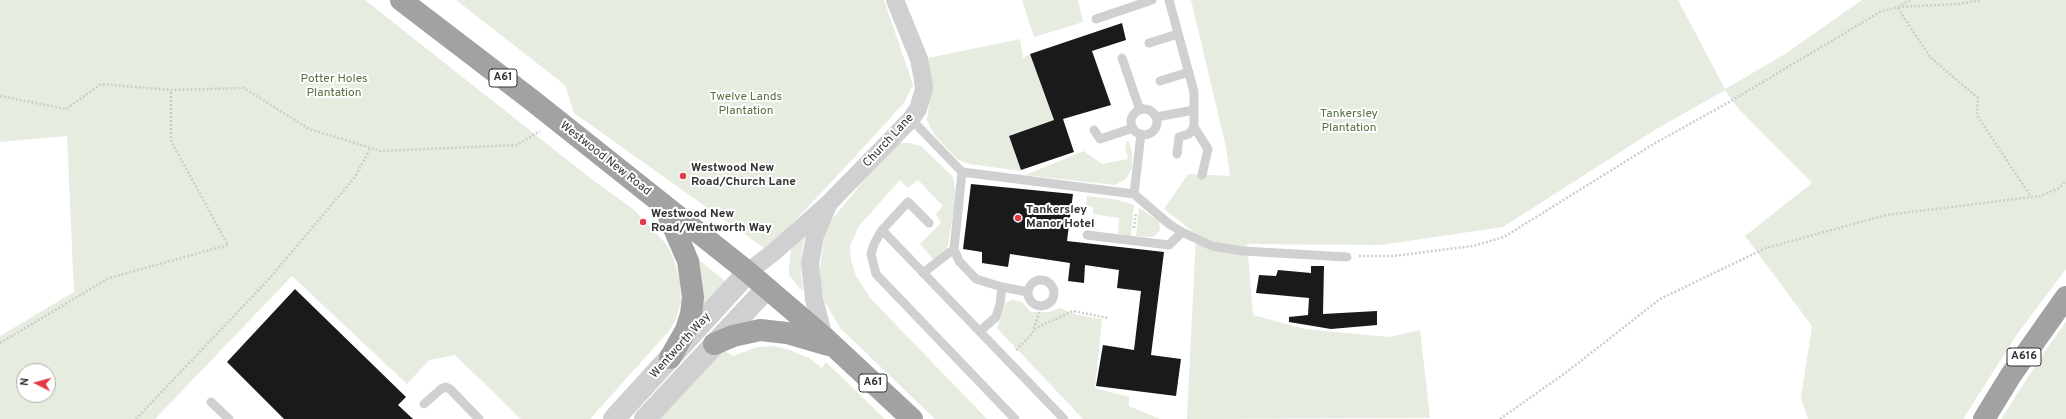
<!DOCTYPE html>
<style>
body{margin:0}
#map{position:relative;width:2066px;height:419px;overflow:hidden;background:#fff;font-family:Overpass,sans-serif}
canvas{display:block}
.north{position:absolute;left:16px;top:363px;width:40px;height:40px;box-sizing:border-box;background:#fff;border:1px solid #adadad;border-radius:50%;rotate:276deg;font-size:11px;font-weight:700;line-height:16px;text-align:center;color:#333}
.north::after{content:'';display:block;margin:auto;width:14px;height:18px;background:#e63946;clip-path:polygon(50% 0,100% 100%,50% 72%,0 100%)}
</style>
<div id="map">
<canvas width="2066" height="419"></canvas>
<div class="north">N</div>
</div>
<script>
const context = document.querySelector('canvas').getContext('2d');
context.lineJoin = 'round';
function paint(path, color) {
  context.fillStyle = color;
  context.fill(path, 'evenodd');
}
function toPath(rows) {
  const path = new Path2D();
  for (const r of rows) {
    if (r.length === 3) {
      path.moveTo(r[0] + r[2], r[1]);
      path.arc(r[0], r[1], r[2], 0, 2 * Math.PI);
      continue;
    }
    path.moveTo(r[0], r[1]);
    for (let i = 2; i < r.length; i += 2) path.lineTo(r[i], r[i + 1]);
  }
  return path;
}
function strokePath(path, color, width, dash) {
  context.strokeStyle = color;
  context.lineWidth = width;
  context.lineCap = dash ? 'butt' : 'round';
  context.setLineDash(dash || []);
  context.stroke(path);
}
function drawText(font, color, halo, rows, align = 'center') {
  context.font = font + ' Overpass,sans-serif';
  context.lineWidth = 4;
  context.setLineDash([]);
  context.textBaseline = 'middle';
  context.strokeStyle = halo;
  context.fillStyle = color;
  for (const [text, x, y, turn = 0] of rows) {
    context.save();
    context.translate(x, y);
    context.rotate((+turn || 0) * Math.PI / 180);
    context.textAlign = isNaN(turn) ? turn : align;
    if (halo) context.strokeText(text, 0, 0);
    context.fillText(text, 0, 0);
    context.restore();
  }
}
paint(toPath([
 [0,0,365,0,594,181,633,209,667,245,673,257,680,282,681,302,676,319,669,331,590,419,521,419,455,355,429,360,407,384,292,276,155,419,0,419,0,336,74,292,67,136,0,142],
 [24,371,48,371,48,395,24,395],
 [456,0,884,0,913,85,904,103,849,163,773,244,764,248,574,113,565,85],
 [1022,0,1078,0,1083,22,1034,37],
 [1191,0,1678,0,1725,89,1785,54,1862,0,2066,0,2066,269,2018,333,1963,419,1808,419,1801,398,1812,326,1745,236,1812,183,1736,106,1725,90,1653,131,1503,227,1381,245,1247,244,1253,315,1305,329,1389,337,1420,330,1430,418,1187,419,1196,234,1164,209,1188,174,1230,176,1226,147],
 [1020,39,1023,58,1030,54,1054,120,1009,136,1021,171,969,164,957,159,933,133,927,120,932,82,928,58],
 [1128,140,1132,152,1132,169,1126,179,1115,185,1025,175,1084,151,1102,164,1128,159,1125,146],
 [898,143,909,143,921,146,953,177,955,190,954,209,948,244,944,255,933,259,920,244,941,223,936,214,943,206,918,180,908,188,900,180,859,226,850,246,851,260,856,276,871,299,987,419,935,419,841,329,824,301,819,276,824,239,829,223,886,154],
 [1087,196,1119,200,1134,205,1131,236,1118,234,1119,218,1093,214,1093,207,1086,206],
 [1139,208,1159,221,1160,230,1155,236,1150,237,1136,236],
 [810,224,803,244,801,272,803,292,789,275,789,266,791,250,797,238],
 [691,253,726,282,696,313],
 [1012,300,1022,302,1031,312,1049,312,1060,308,1077,315,1102,319,1095,388,1129,397,1129,406,1160,419,1083,419,997,328,1006,303],
 [2066,322,2066,419,2001,419,2045,351],
 [714,344,733,356,757,347,773,346,790,350,809,358,822,368,826,362,885,419,657,419]
]), '#e6ecdf');
paint(toPath([
 [1122,23,1126,40,1092,51,1111,105,1063,119,1074,152,1021,170,1009,136,1054,120,1030,54],
 [971,184,1073,194,1067,241,1164,252,1151,355,1181,359,1176,396,1096,386,1103,345,1134,350,1141,291,1117,288,1119,270,1085,265,1084,283,1068,281,1070,263,1010,254,1008,267,982,263,982,252,963,249],
 [1311,266,1324,266,1323,314,1377,311,1377,325,1331,329,1289,322,1289,317,1308,315,1309,298,1256,293,1259,275,1276,276,1278,270,1311,273],
 [295,289,406,397,398,405,413,419,284,419,227,362]
]), '#1a1a1a');
strokePath(toPath([
 [1898,7,1910,0],
 [1898,8,1930,57,1978,98,1977,115,2031,197],
 [0,96,66,109,101,84,171,90,244,88,309,129,381,151,517,145,540,131],
 [1134,228,1136,213],
 [1359,256,1393,256,1473,246,1504,237,1652,145,1731,101,1880,12,1898,7,1959,4,1980,0],
 [1034,329,1073,311,1108,318],
 [0,343,109,278,228,245,171,141,171,90],
 [1016,350,1032,334,1041,307],
 [136,419,269,279,355,177,370,149],
 [1500,419,1568,371,1660,299,1766,248,1886,215,2040,196,2059,188,2066,181]
]), '#cdcdcd', 2.5, [2, 2]);
strokePath(toPath([
 [1169,0,1194,92,1194,110],
 [1096,19,1152,0],
 [1149,43,1178,34],
 [1122,58,1140,110],
 [1160,81,1189,72],
 [1144,122,13],
 [1156,117,1194,110,1194,127,1208,149,1202,175],
 [911,119,962,172,1134,194,1169,224,1182,232,1212,246,1243,251,1347,257],
 [1094,130,1100,139,1133,128],
 [1177,154,1179,137,1189,134,1194,127],
 [962,172,954,249,959,261,976,279,1002,287,1028,292],
 [1134,194,1141,134],
 [929,223,908,202,882,230,874,244,871,254,876,274,1015,419],
 [882,230,1064,419],
 [1087,235,1169,245,1182,232],
 [923,273,954,249],
 [1041,293,13],
 [980,331,996,317,1000,304,1002,287],
 [211,402,229,419],
 [424,404,441,389,446,387,450,389,479,419]
]), '#d0d0d0', 9);
strokePath(toPath([
 [748,272,774,252,829,203,911,119,918,109,924,89,923,80,919,59,895,0],
 [824,337,814,299,810,264,815,236,828,205]
]), '#d0d0d0', 18);
strokePath(toPath([
 [614,419,748,272],
 [645,419,767,288]
]), '#d0d0d0', 22);
strokePath(toPath([
 [401,0,533,101,748,272,824,337,912,419],
 [666,210,688,261,693,297,691,314,686,330,670,358],
 [714,344,733,336,760,330,787,333,828,345],
 [1984,419,2011,375,2066,297]
]), '#a2a2a2', 22);
for (const [x, y, r, color] of [
 [683,176,4,"#e63946"],
 [1018,218,4,"#e63946"],
 [643,222,4,"#e63946"]
]) {
  const dot = new Path2D();
  dot.arc(x, y, r, 0, 2 * Math.PI);
  context.fillStyle = color;
  context.fill(dot);
  strokePath(dot, '#fff', 1.5);
}
for (const [x, y, w] of [
 [503,78,28],
 [2024,357,34],
 [873,383,28]
]) {
  const box = new Path2D();
  box.roundRect(x - w / 2, y - 9, w, 18, 3);
  context.fillStyle = '#fff';
  context.fill(box);
  strokePath(box, '#333', 1);
}
drawText('bold 11px', '#333', null, [
 ["A61",503,78],
 ["A616",2024,357],
 ["A61",873,383]
]);
drawText('12px', '#56703f', '#fff', [
 ["Potter Holes",334,80],
 ["Plantation",334,94],
 ["Twelve Lands",746,98],
 ["Plantation",746,112],
 ["Tankersley",1349,115],
 ["Plantation",1349,129]
]);
drawText('12px', '#333', '#fff', [
 ["Church Lane",889,141,-47],
 ["Westwood New Road",605,159,38],
 ["Wentworth Way",681,346,-48]
]);
drawText('bold 12px', '#333', '#fff', [
 ["Westwood New",691,169],
 ["Road/Church Lane",691,183],
 ["Tankersley",1026,211],
 ["Manor Hotel",1026,225],
 ["Westwood New",651,215],
 ["Road/Wentworth Way",651,229]
], 'left');
</script>
